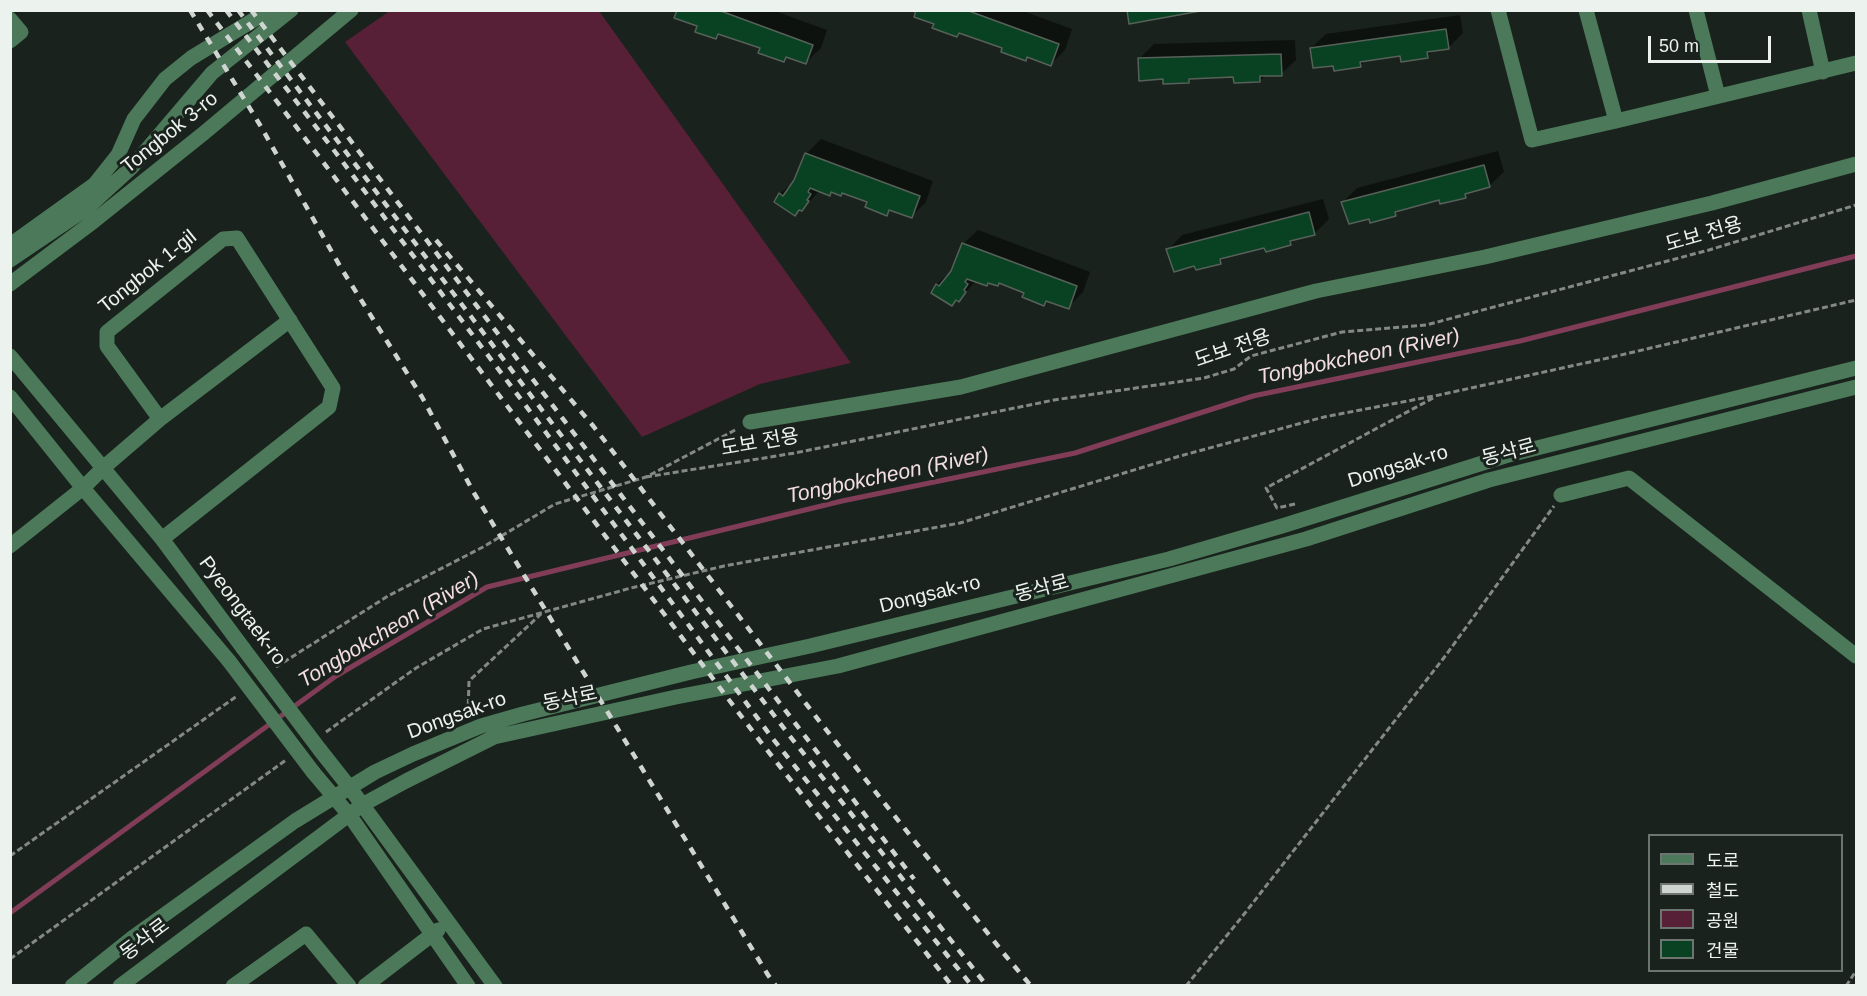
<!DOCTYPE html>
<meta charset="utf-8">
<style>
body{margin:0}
#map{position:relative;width:1867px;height:996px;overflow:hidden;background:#19221c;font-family:Helvetica,"Noto Sans KR",sans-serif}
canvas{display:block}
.frame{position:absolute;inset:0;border:12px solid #ecf2ee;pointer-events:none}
.legend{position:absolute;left:1648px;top:834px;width:195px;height:138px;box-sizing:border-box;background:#19221c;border:2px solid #6d7570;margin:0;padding:8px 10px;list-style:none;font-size:18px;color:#ecf2ee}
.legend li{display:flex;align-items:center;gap:12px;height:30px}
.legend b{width:30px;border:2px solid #6d7570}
.scale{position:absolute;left:1648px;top:36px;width:123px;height:27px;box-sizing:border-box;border:3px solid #ecf2ee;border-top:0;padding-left:8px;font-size:18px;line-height:21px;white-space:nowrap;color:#ecf2ee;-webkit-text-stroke:4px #19221c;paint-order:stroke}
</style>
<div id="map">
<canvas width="1867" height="996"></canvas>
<div class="frame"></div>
<ul class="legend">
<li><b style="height:8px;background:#4b7959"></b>도로</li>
<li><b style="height:8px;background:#ced5d0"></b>철도</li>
<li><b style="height:16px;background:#572037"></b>공원</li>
<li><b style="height:16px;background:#084222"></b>건물</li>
</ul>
<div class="scale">50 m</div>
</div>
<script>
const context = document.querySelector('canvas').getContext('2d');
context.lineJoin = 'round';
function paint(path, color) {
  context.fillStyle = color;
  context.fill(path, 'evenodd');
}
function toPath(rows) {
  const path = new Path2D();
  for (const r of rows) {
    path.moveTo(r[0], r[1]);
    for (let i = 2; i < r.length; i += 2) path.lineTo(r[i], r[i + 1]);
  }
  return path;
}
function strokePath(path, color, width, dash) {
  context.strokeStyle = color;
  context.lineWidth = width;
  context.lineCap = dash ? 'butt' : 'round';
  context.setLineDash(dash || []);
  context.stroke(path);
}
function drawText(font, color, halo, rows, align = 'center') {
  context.font = font + ' Helvetica,"Noto Sans KR",sans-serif';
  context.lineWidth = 6;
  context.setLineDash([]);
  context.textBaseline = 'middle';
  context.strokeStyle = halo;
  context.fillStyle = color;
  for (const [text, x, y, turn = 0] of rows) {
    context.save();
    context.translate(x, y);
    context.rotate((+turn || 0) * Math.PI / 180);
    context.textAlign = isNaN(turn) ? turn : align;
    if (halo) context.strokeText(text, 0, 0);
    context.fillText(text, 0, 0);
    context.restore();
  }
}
paint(toPath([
 [391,10,599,11,851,363,760,384,642,437,345,42]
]), '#572037');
paint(toPath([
 [678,10,772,10,827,30,821,48,806,62,788,56,784,60,762,47,721,33,716,38],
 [918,10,1020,10,1072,29,1065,50,1051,64,1029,56,1025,59,1004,47,960,32,957,35],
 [1460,15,1463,33,1448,48,1434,50,1427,56,1402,54,1367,59,1360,66,1334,64,1311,48,1326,34],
 [1295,40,1296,60,1281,74,1266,75,1260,81,1235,76,1193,77,1189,82,1164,78,1140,58,1154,44],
 [821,139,933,181,926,202,911,217,891,210,886,214,870,201,843,191,832,191,829,194,820,190,802,210,780,194,795,180,806,154],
 [1498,151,1504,172,1489,186,1471,191,1465,196,1440,199,1402,208,1395,215,1370,217,1343,202,1357,188],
 [1323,199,1329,219,1314,234,1296,238,1290,244,1265,246,1227,256,1220,262,1196,264,1168,250,1182,235],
 [978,230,1090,272,1083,292,1068,307,1048,300,1043,304,1026,292,1000,282,998,285,976,281,958,300,933,292,937,284,952,270,963,244]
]), '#0007');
strokePath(toPath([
 [10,913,336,676,487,587,842,501,1075,453,1253,396,1520,341,1856,256]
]), '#813d58', 5);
const building = toPath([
 [677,10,718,10,813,45,806,64,786,57,784,62,758,53,760,48,718,34,716,39,695,32,697,26,674,18,677,10],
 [916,10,966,10,1059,44,1051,66,1027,57,1026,61,1001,52,1002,48,959,33,957,37,932,28,934,24,914,17,916,10],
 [1127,10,1206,10,1129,24,1127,10],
 [1446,29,1449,49,1427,52,1428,58,1401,62,1400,56,1360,62,1361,67,1334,71,1333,66,1313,68,1310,48,1446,29],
 [1281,54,1282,76,1260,76,1260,82,1234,83,1233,77,1189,79,1189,83,1163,84,1163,79,1139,81,1138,58,1281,54],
 [805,153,920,196,912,218,889,210,887,216,865,207,867,202,842,193,841,196,831,192,830,196,810,188,808,192,811,194,807,200,809,201,802,211,799,210,795,216,774,202,779,193,783,196,794,180,805,153],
 [1484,165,1490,187,1465,194,1466,198,1440,204,1439,200,1395,212,1396,216,1370,223,1369,219,1349,224,1341,202,1484,165],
 [1309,212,1315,235,1290,241,1291,245,1266,252,1264,248,1220,259,1221,264,1196,270,1194,266,1174,272,1166,249,1309,212],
 [962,243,1077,286,1069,309,1046,301,1044,306,1022,297,1024,293,999,283,998,286,988,283,987,286,967,279,965,282,968,284,964,290,966,292,959,302,956,300,952,306,931,293,936,284,939,286,951,271,962,243]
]);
paint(building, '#084222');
strokePath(building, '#576159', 1.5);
strokePath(toPath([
 [646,477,795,453,1054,400,1204,378,1234,369,1251,356,1342,332,1426,325,1709,250,1856,205],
 [1295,504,1277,508,1266,488,1435,397],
 [276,667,388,596,483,547,555,504,646,477,737,429],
 [468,714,469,681,541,614],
 [326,732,416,668,483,629,631,588,724,566,960,523,1180,456,1324,417,1439,395,1608,358,1856,300],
 [10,856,237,696],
 [10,959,286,760],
 [1186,986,1245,913,1446,655,1554,506],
 [1846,986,1856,971]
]), '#838a85', 3, [6, 3]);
strokePath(toPath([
 [1498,10,1532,140,1616,121],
 [1586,10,1616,121,1856,63],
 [1696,10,1718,96],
 [1809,10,1823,72],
 [10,19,21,32,10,41],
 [10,245,95,184,118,155,134,119,165,79,191,58,270,10],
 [10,260,87,208,132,167,212,73,291,10],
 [10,284,94,221,204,133,351,10],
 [10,356,162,539,243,648],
 [10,397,83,488,229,661],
 [750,422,961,387,1316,291,1485,257,1712,203,1856,164],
 [1561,495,1629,478,1856,656],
 [162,539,329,407,333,388,237,238,223,239,107,332,107,346,160,419,290,320],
 [10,546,83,488,103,468,160,419],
 [320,750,350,788,495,986],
 [313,772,350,816,468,986],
 [72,986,132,938,295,821,375,772,413,754,481,726,523,714,691,672,810,646,1169,559,1282,526,1505,456,1856,368],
 [120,986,362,805,406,781,494,737,676,697,838,666,1306,539,1489,480,1856,387],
 [233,986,306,934,349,986],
 [365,986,438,930]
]), '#4b7959', 15);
strokePath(toPath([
 [190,10,260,125,341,268,422,397,474,493,768,975,776,986],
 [207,10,317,154,760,741,952,986],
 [226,10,336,153,547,434,773,739,972,986],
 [238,10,789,735,987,986],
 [251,10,914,879],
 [436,240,594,427,820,722,1005,955,1031,986]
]), '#ced5d0', 4.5, [8, 8]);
strokePath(toPath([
 [243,648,320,750],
 [229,661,313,772]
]), '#4b7959', 15);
drawText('20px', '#ecf2ee', '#19221c', [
 ["Tongbok 3-ro",170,133,-39],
 ["도보 전용",1704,235,-16],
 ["Tongbok 1-gil",148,272,-39],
 ["도보 전용",1233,349,-19],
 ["도보 전용",760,443,-10],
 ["동삭로",1509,453,-15],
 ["Dongsak-ro",1398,467,-17],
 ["동삭로",1042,589,-15],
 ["Dongsak-ro",930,595,-14],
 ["Pyeongtaek-ro",242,611,53],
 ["동삭로",570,699,-12],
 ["Dongsak-ro",457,716,-20],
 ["동삭로",145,940,-37]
]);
drawText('italic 21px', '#f3dde4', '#19221c', [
 ["Tongbokcheon (River)",1359,357,-12],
 ["Tongbokcheon (River)",888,476,-12],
 ["Tongbokcheon (River)",389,630,-31]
]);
</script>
